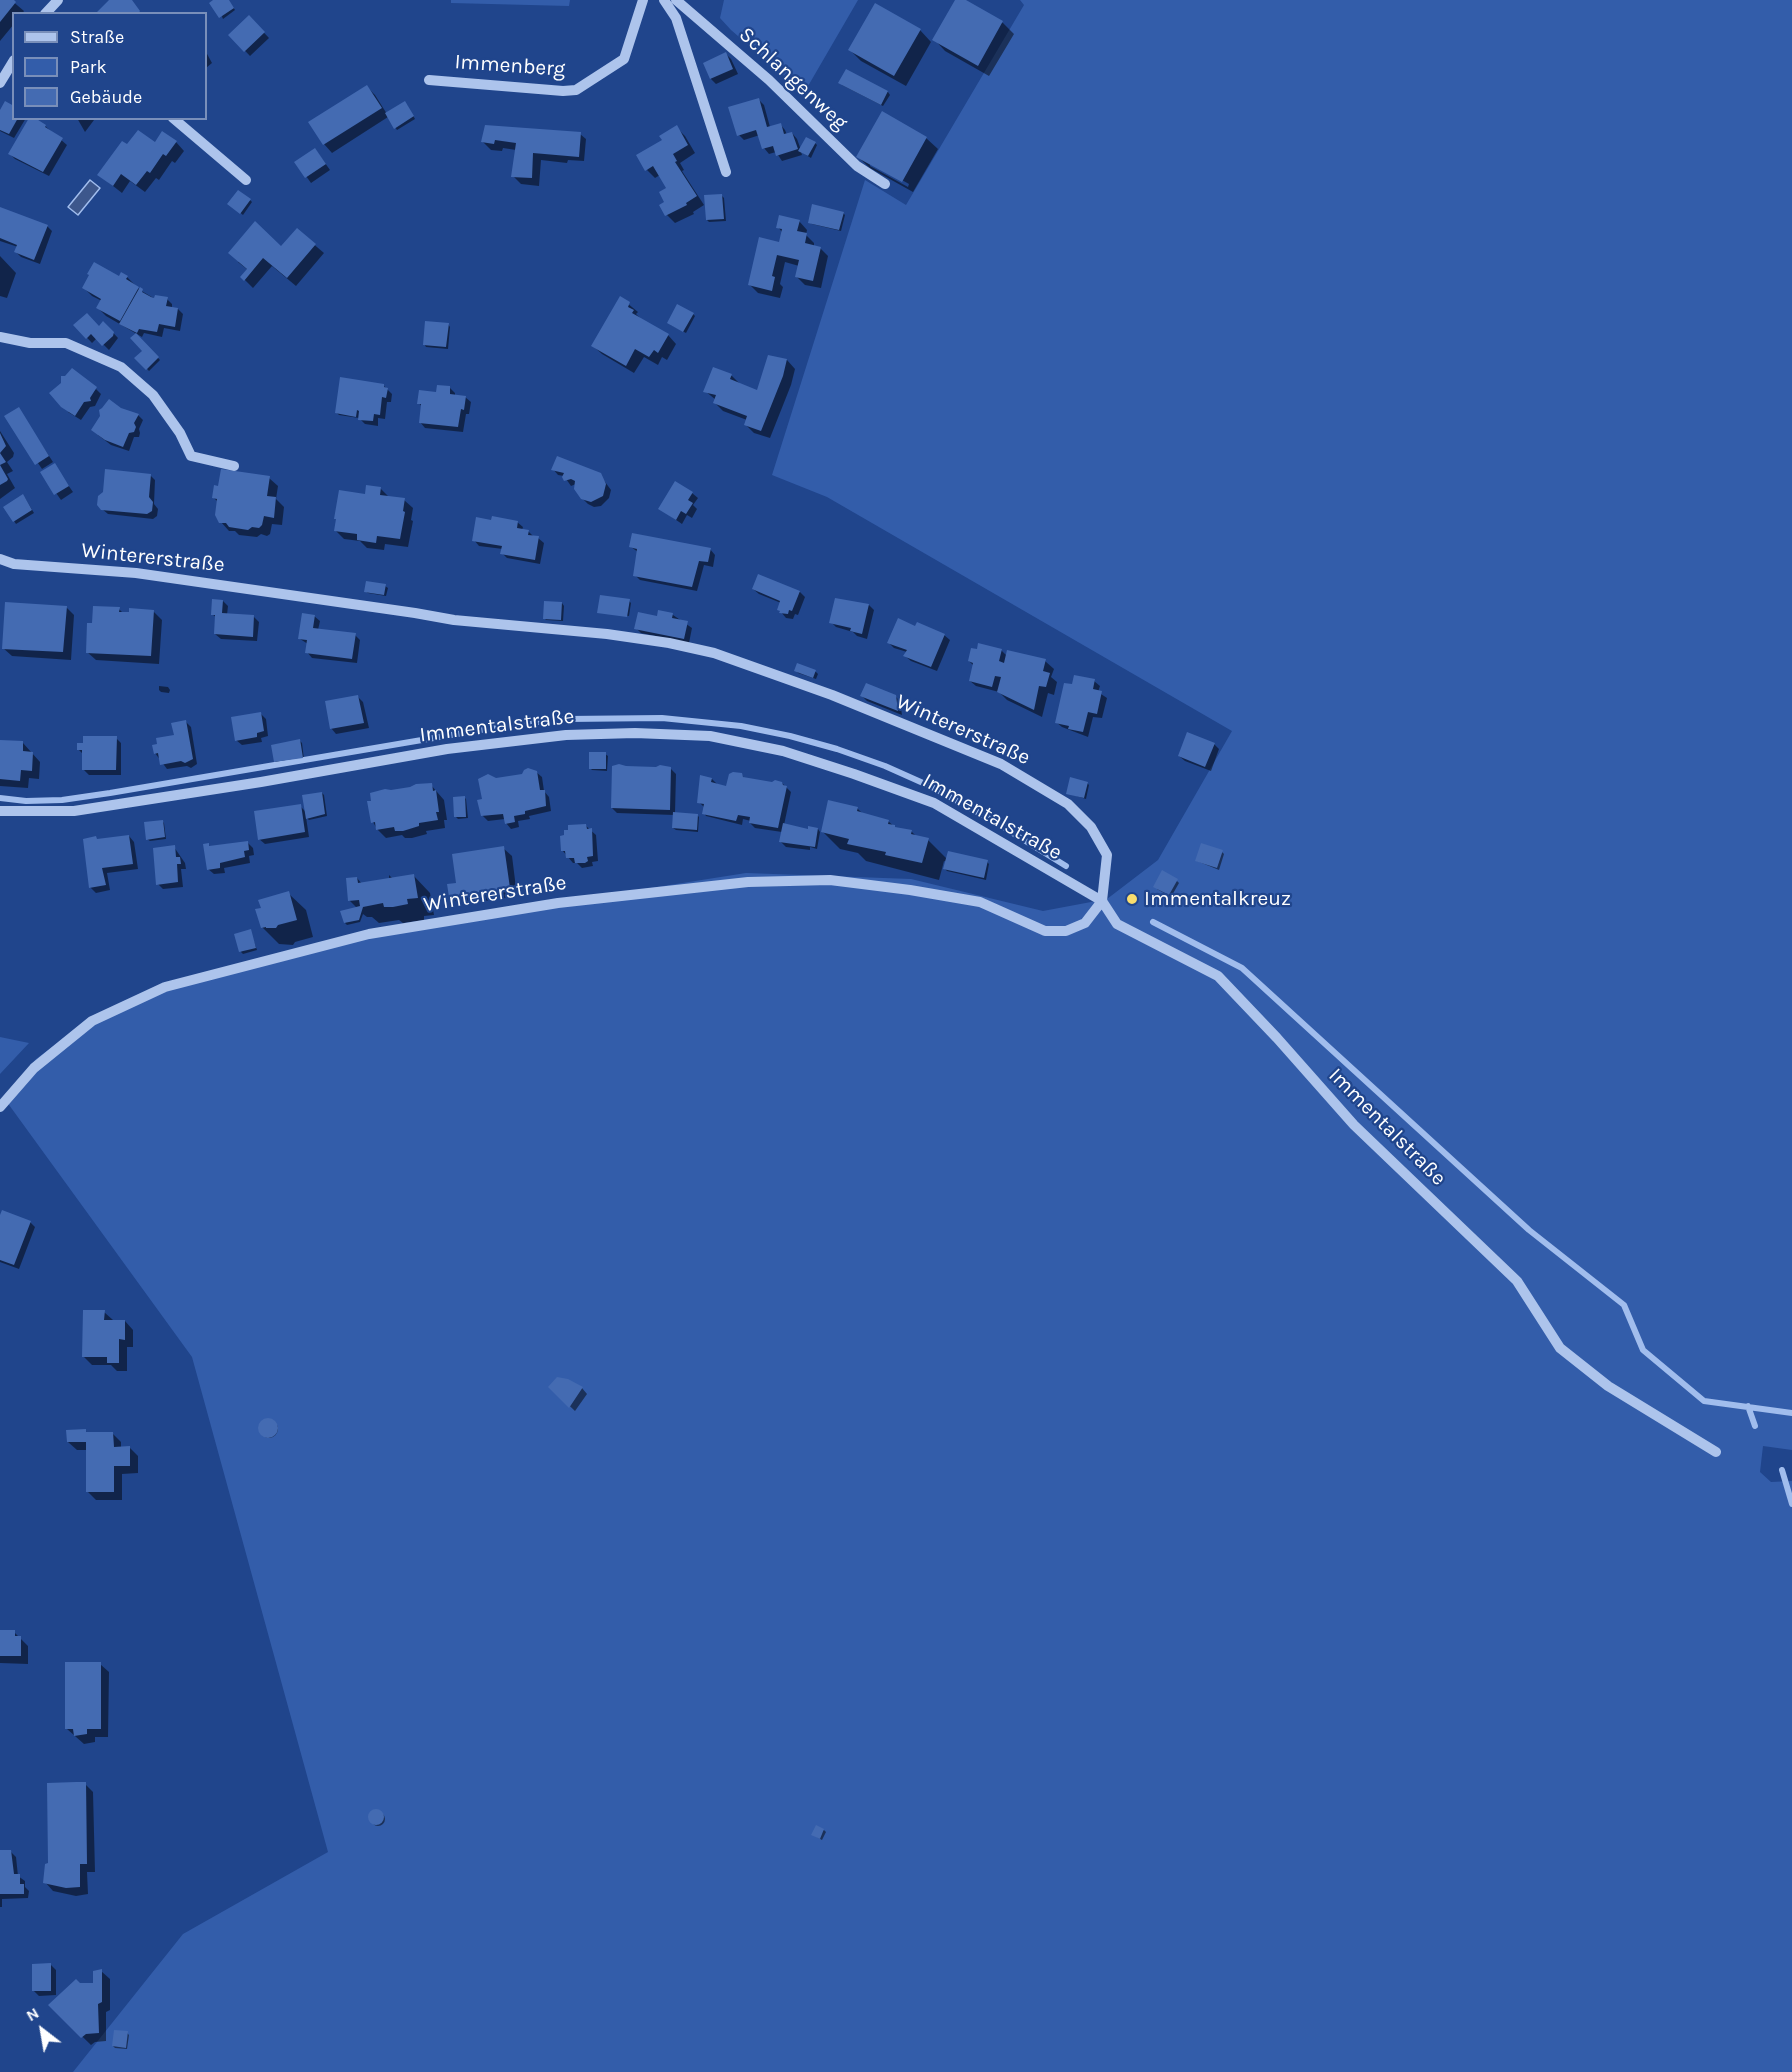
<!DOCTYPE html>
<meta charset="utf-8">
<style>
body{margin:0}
#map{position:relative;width:1792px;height:2072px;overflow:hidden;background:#20458c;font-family:Karla,sans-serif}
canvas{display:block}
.legend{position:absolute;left:12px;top:12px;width:195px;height:108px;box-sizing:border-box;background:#20458c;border:2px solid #798fba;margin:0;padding:8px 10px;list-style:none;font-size:18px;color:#fff}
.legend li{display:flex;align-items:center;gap:12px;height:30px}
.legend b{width:30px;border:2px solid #798fba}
.north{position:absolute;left:12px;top:2000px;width:60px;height:60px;-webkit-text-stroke:4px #20458c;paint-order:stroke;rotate:329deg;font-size:16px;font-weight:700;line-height:24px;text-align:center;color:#fff}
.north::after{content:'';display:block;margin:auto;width:21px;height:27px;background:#fff;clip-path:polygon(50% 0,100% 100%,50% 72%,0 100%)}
</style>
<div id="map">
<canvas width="1792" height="2072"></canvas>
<ul class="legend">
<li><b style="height:8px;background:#adc4ec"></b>Straße</li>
<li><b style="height:16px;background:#335daa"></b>Park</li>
<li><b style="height:16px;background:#446bb2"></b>Gebäude</li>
</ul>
<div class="north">N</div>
</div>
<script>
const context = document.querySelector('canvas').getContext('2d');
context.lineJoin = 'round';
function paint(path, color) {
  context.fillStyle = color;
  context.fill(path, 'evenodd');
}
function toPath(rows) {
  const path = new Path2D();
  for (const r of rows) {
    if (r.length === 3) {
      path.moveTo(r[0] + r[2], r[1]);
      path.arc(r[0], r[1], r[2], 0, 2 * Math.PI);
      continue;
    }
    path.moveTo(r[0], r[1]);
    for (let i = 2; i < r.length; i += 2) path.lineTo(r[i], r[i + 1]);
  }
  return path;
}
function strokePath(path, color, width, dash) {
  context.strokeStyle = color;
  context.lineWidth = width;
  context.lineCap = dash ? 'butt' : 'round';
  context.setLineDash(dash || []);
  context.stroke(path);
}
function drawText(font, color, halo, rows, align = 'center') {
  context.font = font + ' Karla,sans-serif';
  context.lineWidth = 4.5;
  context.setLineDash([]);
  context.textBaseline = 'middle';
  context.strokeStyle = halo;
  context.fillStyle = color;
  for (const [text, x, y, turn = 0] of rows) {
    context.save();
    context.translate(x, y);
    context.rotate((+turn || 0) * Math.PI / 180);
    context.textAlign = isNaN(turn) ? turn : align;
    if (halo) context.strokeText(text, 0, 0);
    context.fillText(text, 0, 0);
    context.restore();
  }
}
paint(toPath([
 [451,0,570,0,569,6,451,3],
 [724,0,858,0,804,93,731,30,720,18],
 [1020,0,1792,0,1792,1450,1763,1446,1760,1472,1771,1482,1792,1481,1792,2072,73,2072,183,1934,328,1852,192,1357,4,1098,36,1059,90,1019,164,986,371,932,746,873,911,879,1043,911,1107,899,1158,860,1232,731,827,497,772,475,865,180,906,205,1024,5],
 [0,1037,29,1043,0,1074]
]), '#335daa');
const water = toPath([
 [90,180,100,188,78,215,68,207,90,180]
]);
paint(water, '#3d578c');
strokePath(water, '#a1bded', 1.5);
paint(toPath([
 [0,0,11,0,24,11,22,14,14,14,14,24,0,41],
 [215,0,228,0,235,10,223,19],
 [957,0,963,0,1003,23,1014,34,989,76,945,51,934,39],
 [249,17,269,38,250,56,230,35],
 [920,30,931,42,906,86,861,61,850,50],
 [206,52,212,63,206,68],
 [726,54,731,59,738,74,716,84,711,79,705,64],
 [847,71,888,92,890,95,883,106,842,85],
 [367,87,375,95,387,114,407,105,415,119,397,130,388,117,332,153,324,144],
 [758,99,764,105,770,127,780,124,785,130,787,135,792,133,797,139,801,150,815,143,817,145,811,158,801,152,802,155,782,161,776,152,769,154,764,148,760,135,744,140,739,135],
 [0,113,14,118,26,118,14,138,0,131],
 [77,118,93,118,94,120,85,132],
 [45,126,67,145,49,176,15,159,10,154],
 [486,127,580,134,586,139,584,161,568,160,567,163,541,160,539,186,521,184,513,176,516,150,503,148,502,151,491,150,483,142],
 [676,127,685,136,695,153,680,163,684,170,682,171,704,205,693,212,694,214,675,223,667,215,668,189,660,175,655,178,647,170,664,140],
 [926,138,938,149,913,192,870,168,858,157],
 [870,162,909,184,908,187,870,166],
 [176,142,184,151,175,163,172,161,159,180,156,178,145,192,130,181,122,193,99,175,127,147],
 [315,149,330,170,311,183,296,162],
 [722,196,724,198,726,221,709,222,707,220],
 [250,200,252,202,243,215,232,206],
 [0,208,47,226,52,231,40,264,21,257,16,252,18,247,0,241],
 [843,213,845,215,841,231,812,224,810,222],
 [799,221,807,230,806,235,814,243,814,247,820,248,828,256,821,288,805,285,796,276,799,266,785,262,780,284,783,287,780,298,758,293,750,285,780,244,782,232,778,227],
 [297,230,324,253,296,286,272,266,253,288,242,277,248,270,238,262,282,248],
 [0,256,16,273,7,298,0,296],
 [127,277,140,290,155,299,167,299,172,304,172,308,178,309,183,314,180,331,164,328,162,337,144,333,142,337,106,316,98,308,102,301,92,296,84,288],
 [621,298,638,312,636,314,641,319,668,335,676,344,667,360,662,357,658,365,644,357,634,373,602,354,593,346],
 [693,314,695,316,686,333,671,325],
 [104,323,118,338,109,350,97,338,92,343,75,325,99,328],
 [448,324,450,327,448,349,426,347,424,344],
 [136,335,160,360,149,371,137,358,144,351],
 [769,356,787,360,795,369,791,385,770,438,754,433,745,424,747,420,723,411,715,403,716,400,705,391,714,369,732,376,740,384,758,392],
 [383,385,392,394,391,402,387,402,385,419,378,418,378,426,365,424,359,418,339,415,337,413],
 [450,388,455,393,455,396,465,397,471,402,469,414,466,414,463,432,425,428,420,422,422,407,419,403],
 [96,389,101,394,95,406,90,407,81,420,68,412],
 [18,409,53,462,42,469,6,416],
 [120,409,138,415,143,420,139,429,140,433,139,437,134,437,129,451,111,445,98,435],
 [0,431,14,453,13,457,7,462,13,471,7,474,15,488,0,499],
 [54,465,73,492,61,500,42,473],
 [553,469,600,475,611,490,609,498,601,506,594,507,588,504,582,498,576,484,571,486,564,476,558,475],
 [150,475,155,480,154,504,158,509,157,516,153,519,108,514,102,509],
 [269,478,278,486,276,499,284,507,282,525,272,524,270,534,267,536,261,534,257,537,239,535,235,531,229,531,221,522,218,502,214,498],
 [380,488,389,497,404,500,413,508,411,520,413,521,408,547,385,544,384,550,367,548,360,541,344,539,336,531,366,495],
 [692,493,698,498,693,505,697,509,692,518,687,515,682,524,660,509],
 [25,498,34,513,16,524,14,521],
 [492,521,517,522,523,527,522,530,528,531,534,537,538,538,544,543,540,564,507,558,502,553,503,549,479,546,474,540],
 [631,547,710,549,715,555,713,567,704,565,697,591,640,580,635,575,638,552],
 [385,586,388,588,386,596,368,593,365,591],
 [753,589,800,592,805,597,798,615,795,614,793,619,786,618,781,612,781,603,759,594],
 [223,601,228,606,227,615,253,616,259,622,257,641,221,639,215,634,217,618,212,614],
 [629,601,631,603,629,616,599,612],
 [562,603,564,606,563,621,546,620,544,618],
 [869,605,874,610,867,639,857,636,853,632,836,627,831,622],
 [66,607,74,615,71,660,12,656,3,648],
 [119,609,124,614,153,611,162,620,159,664,96,660,87,652,93,625],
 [673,615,692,628,689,643,641,633,636,628],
 [314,616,320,621,318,630,355,635,360,640,357,663,312,658,307,652,308,644,300,639],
 [916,628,944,635,950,640,937,671,911,661,905,656,907,652,894,648,889,643],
 [1001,650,1007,656,1045,661,1054,669,1051,677,1057,682,1054,695,1048,693,1042,717,1007,700,999,692,976,686,970,681,974,666,969,661],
 [798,665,816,672,818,674,816,679,798,673,796,670],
 [1094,681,1100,686,1098,692,1107,698,1102,718,1093,717,1088,737,1062,727,1056,722,1073,686],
 [159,686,168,687,170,690,169,693,161,692,159,690],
 [862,696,895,696,900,701,902,715,867,701],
 [358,697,363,702,369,728,336,734,331,728],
 [261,714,266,719,268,736,261,738,262,742,242,745,236,740],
 [186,722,191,727,197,764,191,768,187,766,167,769,155,753,175,736],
 [116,738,121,743,121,775,89,775,84,770,84,755,78,749],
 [0,741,23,743,40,762,39,779,29,778,28,788,0,786],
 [300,741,302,743,304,759,277,763,275,761],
 [1214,744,1219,749,1211,771,1185,761,1179,756],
 [605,754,608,756,607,771,592,770,590,768],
 [626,768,671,769,676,774,675,813,697,815,699,817,698,832,676,830,673,828,674,815,617,813,612,808],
 [536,772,542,777,544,791,549,797,551,811,529,816,530,819,518,821,519,827,511,829,506,823,505,819,488,821,482,815,483,801,496,780],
 [741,774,745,779,772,784,782,783,791,792,784,825,809,830,818,829,820,832,817,849,810,847,810,850,786,847,780,841,782,832,755,828,750,823,751,821,743,819,742,825,706,816,704,813,705,808,699,802,702,777,712,779,718,785,727,787],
 [1087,783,1089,785,1086,799,1067,793],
 [431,785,444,800,447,820,444,820,445,828,426,831,427,834,412,838,405,838,402,835,386,838,377,829,373,822,391,792],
 [322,793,324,795,327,816,309,820,306,817,309,837,265,844,259,839,300,806,306,812],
 [464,797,466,799,468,818,458,819,456,817],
 [857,808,864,815,888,821,897,829,911,831,917,837,928,840,947,859,987,862,989,864,986,880,947,871,945,869,947,862,944,861,939,880,866,861,858,853,840,849,822,831],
 [162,821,164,823,166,839,150,841,147,839],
 [586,826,596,835,598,861,592,862,593,866,582,868,577,863,573,863,562,850],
 [129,836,134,842,138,869,107,873,110,890,96,893,90,887,98,841],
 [248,843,253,848,254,855,249,856,250,863,224,868,225,873,214,874,208,869,208,845,211,847],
 [174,847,185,863,186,869,181,869,183,887,163,889,158,884],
 [503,848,512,856,517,896,459,905,451,896,458,884],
 [1222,852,1224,854,1219,870,1197,861],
 [389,875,393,879,413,875,430,893,434,915,424,916,424,920,403,923,399,920,379,923,372,917,367,917,363,914,360,922,347,925,345,923,357,908,349,900,357,878,362,884,389,880],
 [1177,881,1179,883,1171,897,1157,889],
 [288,893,306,910,313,937,295,942,293,945,279,944,262,927],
 [250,931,257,950,243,954,241,952],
 [0,1219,30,1222,35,1227,19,1269,0,1262],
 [104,1312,113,1320,125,1321,133,1330,133,1347,127,1347,127,1371,117,1371,111,1365,92,1365,84,1357],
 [550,1387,582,1388,587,1394,575,1411],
 [269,1429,9],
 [85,1431,89,1434,113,1434,121,1442,121,1448,130,1448,138,1456,138,1473,122,1474,122,1500,96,1500,88,1492,87,1450,77,1450,68,1442],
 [0,1631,14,1632,28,1646,28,1664,0,1663],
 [100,1664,109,1672,108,1737,95,1737,95,1742,84,1744,67,1729],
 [85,1784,93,1792,95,1872,87,1872,88,1894,76,1896,53,1891,45,1882,50,1865],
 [378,1819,7],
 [824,1830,826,1832,822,1840,813,1835],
 [0,1852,11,1852,16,1857,18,1876,25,1881,25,1887,29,1891,28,1898,2,1899,2,1907,0,1907],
 [51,1965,56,1970,56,1995,39,1996,33,1990],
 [101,1971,110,1979,110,2010,106,2012,106,2041,95,2042,91,2045,50,2005,80,1984,94,1984],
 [127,2033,129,2035,127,2049,115,2048,113,2046]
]), '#0007');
strokePath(toPath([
 [0,798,26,801,62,800,110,793,510,725,567,719,662,718,741,726,790,736,837,749,885,766,932,787,990,819,1066,866],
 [1153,922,1242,968,1529,1230,1624,1305,1643,1350,1704,1401,1792,1413],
 [1748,1406,1755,1426],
 [1782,1470,1792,1504]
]), '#a1bded', 6);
paint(toPath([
 [0,0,14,0,16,2,0,22],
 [109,0,132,0,140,11,138,14,95,14],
 [213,0,229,0,234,8,219,18,209,3],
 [955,0,966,0,1003,21,978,66,932,40],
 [875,3,921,29,894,76,848,50],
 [249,15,265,32,244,52,228,35],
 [726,52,733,69,710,79,703,63],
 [846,69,888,91,881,105,838,83],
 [367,85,382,108,323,145,308,122],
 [759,98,767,127,781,123,784,134,792,132,798,149,776,156,773,146,762,149,756,130,737,136,728,107],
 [5,101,14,106,14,118,18,118,9,134,0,130,0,110],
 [405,101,414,116,394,129,385,113],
 [882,111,927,137,902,182,856,157],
 [29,118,35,118,46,125,45,127,63,138,43,172,8,154],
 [485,125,581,132,579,157,533,153,532,178,511,177,516,143,495,140,494,144,481,142],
 [677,125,688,145,673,154,677,161,675,162,697,196,686,203,687,205,665,216,659,205,664,202,659,192,666,188,653,166,645,171,636,155,662,140,659,136],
 [138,130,155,142,162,131,177,141,166,156,163,154,150,173,147,171,136,185,121,174,113,186,97,175,122,141,127,144],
 [806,137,816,142,808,156,798,151],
 [315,148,326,164,305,178,294,162],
 [238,190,251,199,240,214,227,204],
 [722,194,724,219,706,220,704,195],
 [812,204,844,212,839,230,808,223],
 [0,207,48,225,34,260,14,252,17,245,0,238],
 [779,215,800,220,797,231,807,233,805,243,821,247,813,281,795,277,799,260,777,255,772,276,775,277,772,291,748,285,759,237,779,242,782,229,776,228],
 [255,221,281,246,297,228,316,244,287,278,263,258,244,281,240,277,247,269,228,253],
 [94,262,119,276,121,272,128,276,126,279,139,287,120,321,96,308,101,299,82,288,89,275,87,274],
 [140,287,143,289,142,292,151,297,154,298,155,295,168,297,166,306,178,308,175,327,159,324,157,332,139,329,137,333,119,324],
 [620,296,630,302,628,307,634,310,632,313,669,334,658,353,654,350,649,357,635,349,626,366,591,346],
 [677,304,694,313,683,332,667,323],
 [87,313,99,326,103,321,114,332,113,336,102,346,91,334,86,339,73,325],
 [425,321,449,323,446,347,423,345],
 [136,333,159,357,146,370,134,358,142,351,130,338],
 [768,355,787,359,783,376,761,431,744,425,747,416,713,403,716,395,703,392,713,367,732,374,730,379,757,390],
 [72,368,97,387,90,398,91,401,84,402,75,416,61,407,49,393,61,383,61,376,65,376],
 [340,377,384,384,384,387,388,388,386,398,382,397,380,415,374,414,373,421,358,420,359,411,357,410,356,417,335,413],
 [437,385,450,386,450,394,466,396,464,410,461,409,458,427,419,423,421,404,417,404,419,390,436,392],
 [109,399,121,408,139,414,134,423,136,427,134,432,129,433,123,447,105,440,91,430,100,416,99,410,102,408],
 [19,407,49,456,35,465,4,416],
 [0,433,6,446,0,453,6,462,0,465,8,479,7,481,0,485],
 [557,456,601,473,606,484,603,496,591,502,581,499,574,489,575,481,571,479,564,481,562,477,564,473,551,470],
 [55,463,69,486,54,495,40,472],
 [105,469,151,474,149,497,153,502,152,511,147,514,101,510,97,505,98,496,103,492],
 [221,469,270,476,267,496,276,497,274,518,264,516,262,525,259,528,252,527,248,530,229,527,226,523,219,523,215,515,217,499,212,498,214,485,218,486],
 [675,481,693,492,688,500,693,503,686,514,681,511,676,520,658,509],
 [366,485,381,487,380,495,405,498,403,511,405,512,400,539,377,536,376,543,357,540,357,534,334,531,336,519,334,519,339,490,365,494],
 [23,494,32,510,13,522,3,507],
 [492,516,518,521,517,528,529,530,528,535,539,536,535,560,500,554,502,546,472,541,476,517,491,520],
 [632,533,711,548,708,562,699,561,692,587,633,576,637,549,629,547],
 [758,574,800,591,792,611,789,610,788,614,779,613,780,611,777,610,780,601,752,589],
 [366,581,386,584,384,595,364,592],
 [600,595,630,599,627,617,597,613],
 [835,598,869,604,862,634,850,631,851,628,829,623],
 [212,599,223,600,222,613,254,615,253,637,214,634,215,615,211,615],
 [544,601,562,602,561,620,543,619],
 [5,602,67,606,63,652,2,649],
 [93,606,120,607,119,612,129,612,129,608,154,610,151,656,86,653,87,623,92,623],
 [658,610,673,613,672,618,688,621,684,639,634,629,638,612,657,616],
 [302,613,315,615,313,628,356,633,352,659,305,653,307,640,298,639],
 [898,618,915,626,917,622,945,634,931,667,903,656,907,650,887,643],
 [978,643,1002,649,999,661,1004,663,1007,650,1046,659,1043,671,1050,673,1046,687,1039,686,1034,710,997,692,1001,677,995,676,992,687,969,681,973,663,968,661,971,648,977,649],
 [797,663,816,670,813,678,794,671],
 [1074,675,1095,679,1093,689,1102,691,1097,714,1088,712,1083,732,1068,729,1069,726,1055,723,1064,683,1072,684],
 [866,683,896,695,898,711,860,696],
 [358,695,364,723,330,729,325,701],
 [261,712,264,731,257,733,257,737,235,741,231,717],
 [186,720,193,759,185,763,181,761,160,765,158,753,154,754,152,745,157,744,156,738,174,735,171,723],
 [1187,732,1215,743,1205,767,1178,756],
 [83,736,117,736,116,770,82,770,82,750,77,750,77,743,83,743],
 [300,739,303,758,274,762,271,745],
 [0,740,23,741,23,751,33,752,32,771,21,770,20,781,0,779],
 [589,752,606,752,606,769,589,769],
 [619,764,626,766,656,767,660,765,671,767,670,810,611,808,612,766],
 [528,768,537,771,540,790,545,790,546,806,525,811,525,814,514,816,515,822,505,824,503,814,481,816,477,800,482,799,478,779,488,774,496,778,522,774,524,770],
 [733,772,742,773,743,777,772,782,775,780,782,782,783,785,787,786,778,828,749,823,750,817,738,815,736,821,702,814,704,804,697,803,700,775,712,778,711,782,726,786,729,774],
 [1070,777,1088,782,1084,798,1066,794],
 [432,783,433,791,436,790,439,812,436,812,438,820,419,823,419,826,403,831,395,831,394,827,376,830,375,822,371,823,367,801,371,801,370,793,385,789,391,790,410,787,416,784],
 [322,792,325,814,306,819,302,795],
 [465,796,466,817,454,817,453,797],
 [828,800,858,807,857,811,889,820,888,824,895,825,895,827,912,830,911,834,929,838,922,863,885,855,886,852,847,844,849,839,821,832],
 [301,804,305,832,258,840,254,811],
 [673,812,698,814,697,830,672,828],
 [163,820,165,837,146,840,144,822],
 [783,823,808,829,808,826,818,828,815,847,779,842],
 [586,824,587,829,592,828,593,856,587,857,588,861,585,863,575,863,574,858,566,858,565,851,561,851,560,836,564,835,564,830,568,830,568,825],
 [129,835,133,864,102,868,106,885,89,888,83,839,96,836,97,839],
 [248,841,249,850,244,851,245,857,220,863,220,868,207,870,203,844,209,843,209,846],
 [1201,843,1223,850,1217,868,1195,861],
 [175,845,176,857,180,857,181,864,177,864,178,882,156,885,153,848],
 [504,846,510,888,449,897,447,884,456,883,452,854],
 [948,851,988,860,984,878,943,869],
 [1162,870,1178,879,1169,895,1153,887],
 [414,874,418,898,407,899,408,904,393,907,384,907,383,903,363,907,359,920,344,923,340,911,360,906,359,900,348,901,346,878,357,877,358,883],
 [289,891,297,920,278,925,276,928,266,928,266,927,261,928,255,909,261,908,258,900],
 [251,929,256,948,239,952,234,934],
 [2,1210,31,1221,14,1265,0,1260,0,1215],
 [83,1310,105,1310,104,1320,125,1320,125,1340,119,1339,119,1363,107,1363,107,1357,82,1357],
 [557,1377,568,1379,583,1387,569,1408,548,1387],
 [268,1428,10],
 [86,1429,86,1432,113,1432,114,1447,130,1446,130,1466,114,1466,114,1492,86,1492,86,1442,67,1442,66,1430],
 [0,1630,15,1630,15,1636,21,1636,21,1656,0,1656],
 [65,1662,101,1662,101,1729,87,1729,87,1734,74,1736,73,1729,65,1729],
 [76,1782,86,1782,87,1864,80,1864,80,1887,66,1888,43,1883,45,1864,48,1863,47,1783],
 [376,1817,8],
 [816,1825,824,1829,820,1839,811,1835],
 [0,1850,11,1850,14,1874,20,1874,20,1884,24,1884,24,1894,0,1894],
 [51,1963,51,1991,32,1991,32,1964],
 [102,1969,102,2002,98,2004,99,2033,86,2034,81,2038,48,2005,76,1979,80,1983,93,1983,93,1971],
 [114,2030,128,2031,126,2048,112,2046]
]), '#446bb2');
strokePath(toPath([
 [664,0,676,18,726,172],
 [676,0,769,80,857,166,885,184],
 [45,14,58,0],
 [429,80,563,91,576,90,624,59,643,0],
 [0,83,14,60],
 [173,118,246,180],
 [0,337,30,343,66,343,121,367,153,395,180,433,191,456,234,466],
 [0,559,14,564,136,573,415,613,454,620,607,634,669,643,714,653,832,695,1001,764,1068,804,1091,827,1107,855,1102,901,1085,923,1066,931,1045,931,980,902,910,890,830,880,748,882,558,903,369,934,165,987,92,1021,34,1068,0,1107],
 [0,811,74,811,261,782,447,749,566,735,635,733,710,736,783,751,854,774,934,803,1102,901,1117,924,1218,976,1277,1038,1354,1125,1517,1281,1560,1348,1608,1386,1716,1452]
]), '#adc4ec', 10);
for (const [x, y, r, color] of [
 [1132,899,6,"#f9de6e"]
]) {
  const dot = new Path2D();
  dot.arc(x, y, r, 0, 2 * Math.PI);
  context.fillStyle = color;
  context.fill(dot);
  strokePath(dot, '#20458c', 2);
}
drawText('21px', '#fff', '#20458c', [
 ["Immenberg",510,66,4],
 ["Schlangenweg",793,79,43],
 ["Wintererstraße",153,558,6],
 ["Immentalstraße",497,726,-7],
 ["Wintererstraße",963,730,24],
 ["Immentalstraße",992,817,29],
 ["Wintererstraße",495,894,-9],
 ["Immentalstraße",1387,1127,45]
]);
drawText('21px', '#fff', '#20458c', [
 ["Immentalkreuz",1144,899]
], 'left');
</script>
